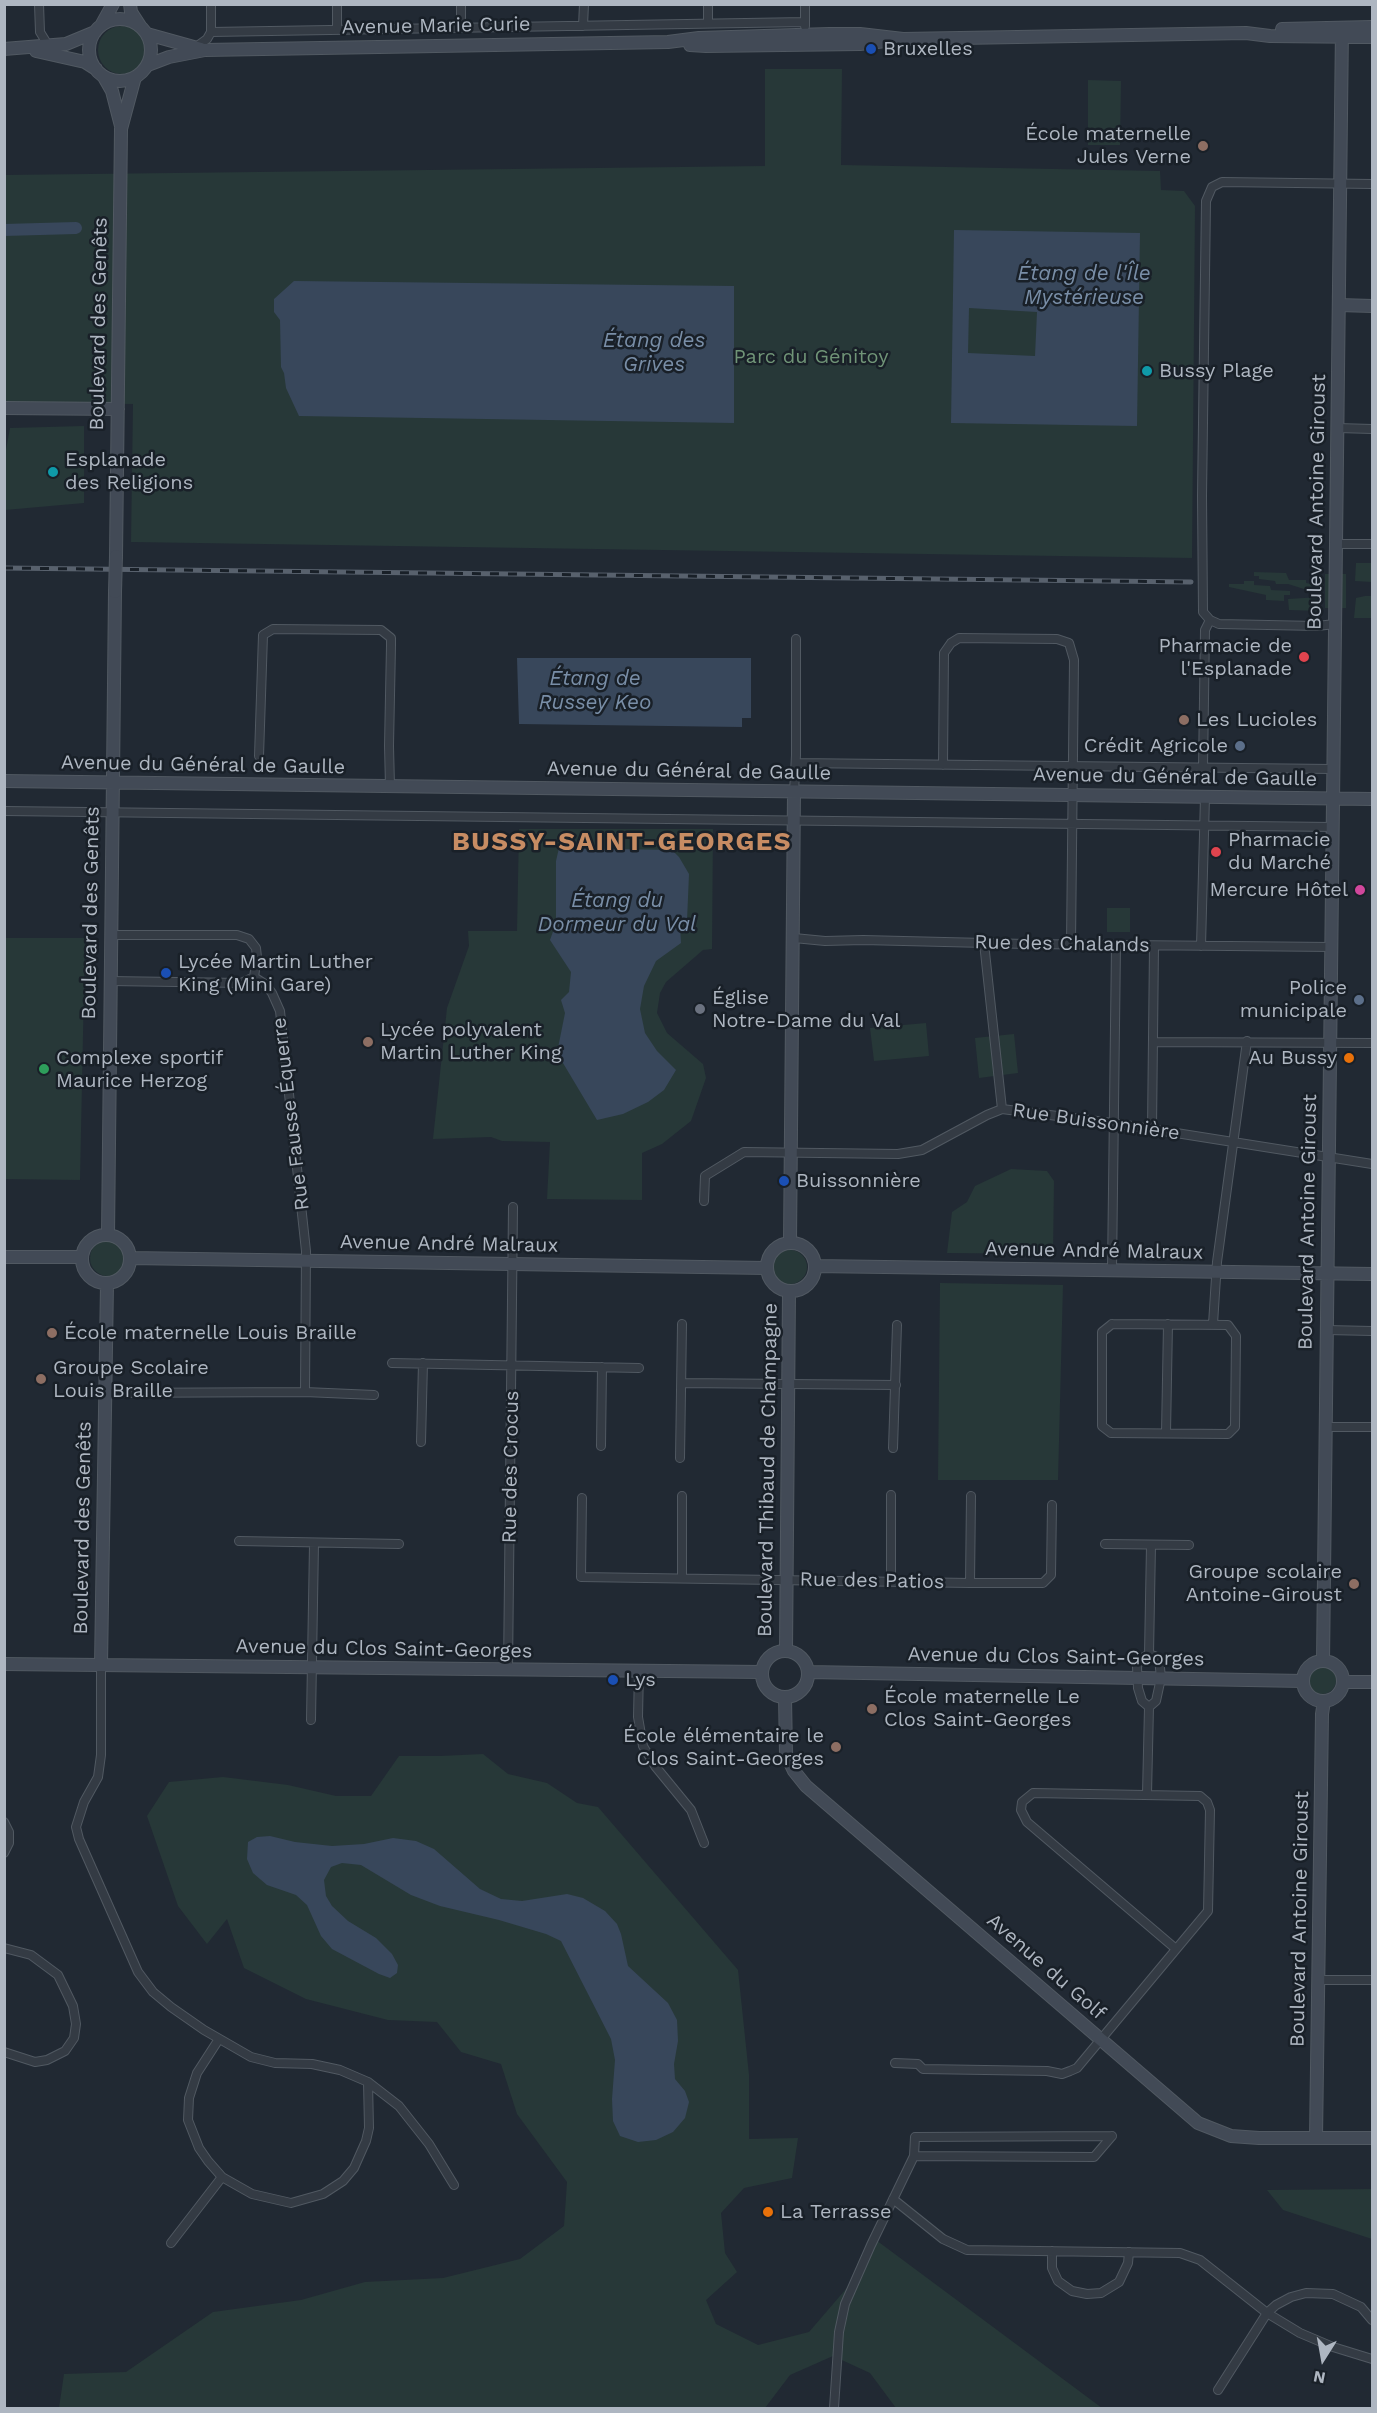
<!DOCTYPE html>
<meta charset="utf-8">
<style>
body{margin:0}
#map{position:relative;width:1377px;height:2413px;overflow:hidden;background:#212933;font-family:"Work Sans",sans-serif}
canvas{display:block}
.frame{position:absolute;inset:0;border:6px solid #aeb6c1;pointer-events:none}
.north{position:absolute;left:1293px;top:2329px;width:60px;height:60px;-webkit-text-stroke:4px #192028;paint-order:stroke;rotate:191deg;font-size:16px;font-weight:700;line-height:24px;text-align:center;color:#aeb6c1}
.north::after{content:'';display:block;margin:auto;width:21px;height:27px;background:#aeb6c1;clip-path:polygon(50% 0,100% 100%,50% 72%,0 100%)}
</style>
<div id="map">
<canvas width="1377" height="2413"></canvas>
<div class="frame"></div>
<div class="north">N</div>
</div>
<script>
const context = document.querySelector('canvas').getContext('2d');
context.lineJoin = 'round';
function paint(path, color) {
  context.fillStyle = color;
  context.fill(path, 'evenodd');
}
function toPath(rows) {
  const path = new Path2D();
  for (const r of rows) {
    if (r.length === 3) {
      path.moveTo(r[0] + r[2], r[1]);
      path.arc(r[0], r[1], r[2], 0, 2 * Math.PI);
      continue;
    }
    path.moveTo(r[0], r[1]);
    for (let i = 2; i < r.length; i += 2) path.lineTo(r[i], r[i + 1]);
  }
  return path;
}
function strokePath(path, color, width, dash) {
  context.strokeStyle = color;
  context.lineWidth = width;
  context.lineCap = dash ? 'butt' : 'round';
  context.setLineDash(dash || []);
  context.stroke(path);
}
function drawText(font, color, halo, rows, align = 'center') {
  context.font = font + ' "Work Sans",sans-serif';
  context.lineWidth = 5;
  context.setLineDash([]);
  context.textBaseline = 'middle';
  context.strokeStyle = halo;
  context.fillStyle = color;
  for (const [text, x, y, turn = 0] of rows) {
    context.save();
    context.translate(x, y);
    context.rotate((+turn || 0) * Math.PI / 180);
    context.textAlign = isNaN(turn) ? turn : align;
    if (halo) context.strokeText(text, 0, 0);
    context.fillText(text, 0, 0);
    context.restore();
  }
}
paint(toPath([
 [122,50,24],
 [765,69,842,69,841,165,1160,171,1161,190,1184,191,1195,206,1192,558,131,542,133,404,5,403,4,175,765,166],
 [1088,80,1121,81,1120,145,1088,145],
 [84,426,84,503,5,510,5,455,10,428],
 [1356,563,1372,563,1372,582,1355,581],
 [1254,572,1286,573,1289,580,1306,580,1306,583,1316,585,1316,588,1304,589,1288,584,1276,584,1275,581,1259,579,1259,576,1254,576],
 [1325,574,1329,574,1329,608,1325,608],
 [1342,574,1346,574,1346,608,1342,608],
 [1244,581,1254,581,1254,585,1270,586,1271,590,1290,591,1290,595,1284,595,1284,601,1266,600,1266,595,1229,587,1229,584,1244,584],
 [1365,596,1372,596,1372,618,1354,618,1356,598],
 [1320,597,1319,611,1289,610,1288,599],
 [519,829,713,829,712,949,703,950,666,982,660,993,657,1013,667,1033,703,1064,706,1078,691,1121,662,1144,642,1153,642,1200,547,1199,550,1142,502,1141,491,1137,433,1139,447,1008,469,946,468,931,517,931],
 [1107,908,1130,908,1130,932,1107,932],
 [5,938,85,938,80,1180,5,1179],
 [926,1023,929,1056,874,1061,870,1028],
 [1014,1034,1018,1073,979,1078,975,1038],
 [1011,1169,1047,1171,1054,1181,1053,1254,947,1253,952,1212,967,1202,975,1186],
 [108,1258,18],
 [790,1267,17],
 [940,1283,1063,1285,1058,1480,938,1480],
 [1322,1680,14],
 [483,1754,508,1774,547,1783,577,1803,598,1807,738,1970,749,2075,749,2139,798,2138,792,2178,744,2188,721,2213,725,2253,737,2272,706,2300,716,2324,758,2345,809,2332,858,2275,876,2240,1102,2408,896,2408,870,2373,833,2356,790,2375,765,2408,59,2408,64,2374,126,2372,213,2312,301,2300,365,2282,443,2278,520,2259,564,2226,567,2182,517,2114,501,2064,461,2052,437,2022,388,2020,306,1999,244,1968,227,1919,207,1944,178,1906,147,1816,169,1782,223,1777,288,1785,336,1796,371,1796,399,1756,440,1756],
 [1372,2189,1372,2239,1283,2210,1267,2190]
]), '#273838');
paint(toPath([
 [954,230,1140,233,1137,426,951,423],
 [969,308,1037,312,1035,356,968,353],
 [294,281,734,286,734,423,299,416,286,388,284,373,281,367,280,320,274,312,274,299],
 [517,658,751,658,751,718,742,718,742,727,519,724],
 [559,848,672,850,679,857,689,874,687,921,680,927,681,943,656,961,644,986,640,1009,645,1033,657,1051,676,1070,664,1090,648,1102,623,1114,597,1120,557,1053,565,1013,561,1000,569,992,571,972,550,940,556,923,556,861],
 [270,1836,295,1842,332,1846,364,1844,393,1838,416,1841,434,1849,480,1889,501,1899,522,1901,567,1894,583,1898,605,1911,617,1924,621,1934,628,1966,668,2003,677,2020,678,2041,674,2064,675,2079,685,2091,689,2102,685,2118,673,2132,656,2140,638,2142,620,2136,613,2121,612,2099,615,2060,611,2039,561,1941,546,1934,499,1920,440,1906,411,1895,361,1865,342,1863,331,1867,324,1880,326,1896,332,1906,348,1921,376,1938,392,1954,398,1965,397,1973,390,1978,379,1974,332,1949,321,1936,307,1905,296,1895,267,1885,253,1873,247,1859,248,1842,257,1837]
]), '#38475b');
strokePath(toPath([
 [4,230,76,228]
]), '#38475b', 12);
const street = toPath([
 [39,4,40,32,48,45],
 [337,4,337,30],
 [708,23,708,4],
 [583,26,584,4],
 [805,26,805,4],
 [461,28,461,4],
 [211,32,211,4],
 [196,47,207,39,211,32,805,22],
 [1338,428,1372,429],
 [1336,544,1372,544],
 [1335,624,1317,626,1219,624,1210,620,1203,612,1202,496,1206,201,1212,187,1222,182,1372,184],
 [259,756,263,635,273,629,381,630,391,638,391,645,389,746,390,786],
 [796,763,1332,769],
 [943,765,944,653,951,643,959,638,1057,639,1069,643,1074,660,1071,944],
 [1203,768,1205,630,1210,620],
 [794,792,796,755,796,639],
 [4,811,1332,827],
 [794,938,825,941,863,940,1026,944,1331,947],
 [984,943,1002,1109],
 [1201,946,1205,797],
 [254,977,265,984,272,993,280,1011,306,1251,305,1392],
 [110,981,241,983,254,977,257,957,256,948,249,939,237,935,111,935],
 [1153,1042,1372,1043],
 [1152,1129,1154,946],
 [704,1201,705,1176,744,1152,898,1154,922,1150,987,1115,1002,1109,1113,1123,1372,1164],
 [1112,1270,1116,945],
 [1112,1324,1228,1325,1236,1336,1235,1427,1228,1434,1111,1433,1102,1426,1102,1332,1112,1324],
 [1213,1324,1217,1262,1247,1041],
 [1327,1330,1372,1331],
 [392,1363,639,1368],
 [682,1383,896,1385],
 [104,1393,305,1392,374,1395],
 [1325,1427,1372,1427],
 [1166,1433,1168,1324],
 [421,1442,423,1363],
 [601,1446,602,1367],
 [893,1448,897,1325],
 [680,1458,682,1324],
 [582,1498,581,1577,970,1583,1043,1583,1051,1575,1052,1505],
 [239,1541,399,1544],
 [1105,1544,1189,1545],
 [682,1578,682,1496],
 [891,1581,891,1495],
 [970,1583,971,1496],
 [1149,1654,1159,1658,1161,1678,1156,1701,1149,1707,1142,1701,1138,1688,1137,1667,1139,1660,1149,1654],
 [1149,1654,1151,1545],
 [101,1665,101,1755,98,1777,84,1802,76,1827,79,1839,138,1972,153,1992,171,2007,204,2030,251,2057,275,2063,312,2064,340,2070,368,2082,399,2106,429,2144,454,2185],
 [508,1670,513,1207],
 [639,1670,638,1717,643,1746,655,1766,691,1810,704,1843],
 [311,1720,314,1544],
 [1147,1794,1149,1707],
 [4,1822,9,1832,9,1843,4,1853],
 [4,1948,31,1955,58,1975,73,2006,76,2024,74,2038,65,2051,47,2060,35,2062,4,2052],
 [1319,1980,1372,1980],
 [219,2039,197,2073,189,2098,188,2120,199,2148,208,2161,222,2177,252,2194,291,2203,323,2194,343,2181,354,2168,366,2141,369,2128,368,2082],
 [895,2063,918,2064,923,2069,1047,2071,1062,2074,1070,2071,1077,2068,1208,1911,1210,1810,1207,1802,1200,1796,1033,1793,1022,1802,1021,1810,1027,1822,1176,1949],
 [1112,2136,1094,2157,914,2156,915,2137,1112,2136],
 [893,2199,943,2239,967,2250,1180,2253,1200,2260,1267,2313,1300,2333,1333,2347,1372,2359],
 [171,2243,222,2177],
 [1052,2251,1052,2268,1058,2281,1072,2291,1087,2294,1101,2293,1119,2282,1128,2263,1129,2252],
 [1218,2390,1267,2313,1276,2305,1291,2297,1306,2293,1333,2294,1361,2307,1372,2320],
 [834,2408,839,2332,845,2304,871,2245,914,2156]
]);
const secondary = toPath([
 [130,4,131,12,140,26],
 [120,50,31],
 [102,24,113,4],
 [1282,29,1372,27],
 [147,34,201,49],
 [690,45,706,46,860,44,903,39,1246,33,1270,36,1372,37],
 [4,49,66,44,95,32],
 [36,51,85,62,96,69],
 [148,65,169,57,205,50,668,42,699,38,829,34,860,34,903,39],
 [104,77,112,91,121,126],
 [1339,305,1372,306],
 [4,408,118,409],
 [116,556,121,129,135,77],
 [4,781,1372,799],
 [106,1259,24],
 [108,1235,115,592],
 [790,1242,794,792],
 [791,1267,24],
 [4,1257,82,1257],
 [131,1258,766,1268],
 [815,1266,1372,1274],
 [785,1674,23],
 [786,1651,789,1291],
 [1323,1661,1342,28],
 [1323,1681,20],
 [4,1664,762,1672],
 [101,1665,107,1284],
 [809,1672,1303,1681],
 [1343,1682,1372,1682],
 [785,1697,786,1754,794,1771,806,1786,1198,2123,1231,2136,1259,2138,1372,2138],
 [1316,2138,1322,1714,1324,1701]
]);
strokePath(street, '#515962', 10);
strokePath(secondary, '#515962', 14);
strokePath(street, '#343b44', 8);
strokePath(secondary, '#424a56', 12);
const rail = toPath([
 [4,568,1191,582]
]);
strokePath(rail, '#58616d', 5);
strokePath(rail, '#192028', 3, [9]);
const secondaryBridge = toPath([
 [115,592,116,556]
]);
strokePath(secondaryBridge, '#515962', 14, []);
strokePath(secondaryBridge, '#424a56', 12);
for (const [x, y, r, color] of [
 [871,49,6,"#1a4fb4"],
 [1203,146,6,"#8d6e63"],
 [1147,371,6,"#0f9aa8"],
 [53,472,6,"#0f9aa8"],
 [1304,657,6,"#e0444e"],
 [1184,720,6,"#8d6e63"],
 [1240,746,6,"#5c6f8a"],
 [1216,852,6,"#e0444e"],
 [1360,890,6,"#d1479c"],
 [166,973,6,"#1a4fb4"],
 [1359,1000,6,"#5c6f8a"],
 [700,1009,6,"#6b7280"],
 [368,1042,6,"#8d6e63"],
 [1349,1058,6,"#e8710a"],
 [44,1069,6,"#2e9e5b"],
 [784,1181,6,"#1a4fb4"],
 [52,1333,6,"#8d6e63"],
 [41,1379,6,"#8d6e63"],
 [1354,1584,6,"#8d6e63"],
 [613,1680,6,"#1a4fb4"],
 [872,1709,6,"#8d6e63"],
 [836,1747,6,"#8d6e63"],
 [768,2212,6,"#e8710a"]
]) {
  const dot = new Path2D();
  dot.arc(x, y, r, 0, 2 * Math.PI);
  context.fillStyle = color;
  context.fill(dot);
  strokePath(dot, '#192028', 2);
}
drawText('20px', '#aeb6c1', '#192028', [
 ["Avenue Marie Curie",436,26,-1],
 ["Boulevard des Genêts",99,324,-89],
 ["Boulevard Antoine Giroust",1317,502,-89],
 ["Avenue du Général de Gaulle",203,765,1],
 ["Avenue du Général de Gaulle",689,771,1],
 ["Avenue du Général de Gaulle",1175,777,1],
 ["Boulevard des Genêts",91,913,-89],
 ["Rue des Chalands",1062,944,1],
 ["Rue Fausse Équerre",291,1114,-97],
 ["Rue Buissonnière",1096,1122,8],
 ["Boulevard Antoine Giroust",1308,1222,-89],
 ["Avenue André Malraux",449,1244,1],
 ["Avenue André Malraux",1094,1251,1],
 ["Rue des Crocus",511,1467,-89],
 ["Boulevard Thibaud de Champagne",768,1470,-89],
 ["Boulevard des Genêts",83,1528,-89],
 ["Rue des Patios",872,1581,1],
 ["Avenue du Clos Saint-Georges",384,1649,1],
 ["Avenue du Clos Saint-Georges",1056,1657,1],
 ["Boulevard Antoine Giroust",1300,1919,-89],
 ["Avenue du Golf",1046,1967,41]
]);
drawText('20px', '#aeb6c1', '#192028', [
 ["Bruxelles",883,49],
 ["École maternelle",1191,134,"right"],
 ["Jules Verne",1191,157,"right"],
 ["Bussy Plage",1159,371],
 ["Esplanade",65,460],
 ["des Religions",65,483],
 ["Pharmacie de",1292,646,"right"],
 ["l'Esplanade",1292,669,"right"],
 ["Les Lucioles",1196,720],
 ["Crédit Agricole",1228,746,"right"],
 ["Pharmacie",1228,840],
 ["du Marché",1228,863],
 ["Mercure Hôtel",1348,890,"right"],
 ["Lycée Martin Luther",178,962],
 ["King (Mini Gare)",178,985],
 ["Police",1347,988,"right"],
 ["municipale",1347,1011,"right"],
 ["Église",712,998],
 ["Notre-Dame du Val",712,1021],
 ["Lycée polyvalent",380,1030],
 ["Martin Luther King",380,1053],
 ["Complexe sportif",56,1058],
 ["Maurice Herzog",56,1081],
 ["Au Bussy",1337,1058,"right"],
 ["Buissonnière",796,1181],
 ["École maternelle Louis Braille",64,1333],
 ["Groupe Scolaire",53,1368],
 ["Louis Braille",53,1391],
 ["Groupe scolaire",1342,1572,"right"],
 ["Antoine-Giroust",1342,1595,"right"],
 ["Lys",625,1680],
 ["École maternelle Le",884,1697],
 ["Clos Saint-Georges",884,1720],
 ["École élémentaire le",824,1736,"right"],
 ["Clos Saint-Georges",824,1759,"right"],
 ["La Terrasse",780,2212]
], 'left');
drawText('20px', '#709477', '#192028', [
 ["Parc du Génitoy",811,357]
]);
drawText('italic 21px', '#798ea7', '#192028', [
 ["Étang de l'Île",1084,274],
 ["Mystérieuse",1084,298],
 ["Étang des",654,341],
 ["Grives",654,365],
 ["Étang de",595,679],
 ["Russey Keo",595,703],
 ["Étang du",617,901],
 ["Dormeur du Val",617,925]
]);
context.letterSpacing = '1.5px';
drawText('bold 26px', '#c78c63', '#192028', [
 ["BUSSY-SAINT-GEORGES",622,842]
]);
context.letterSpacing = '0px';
</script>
